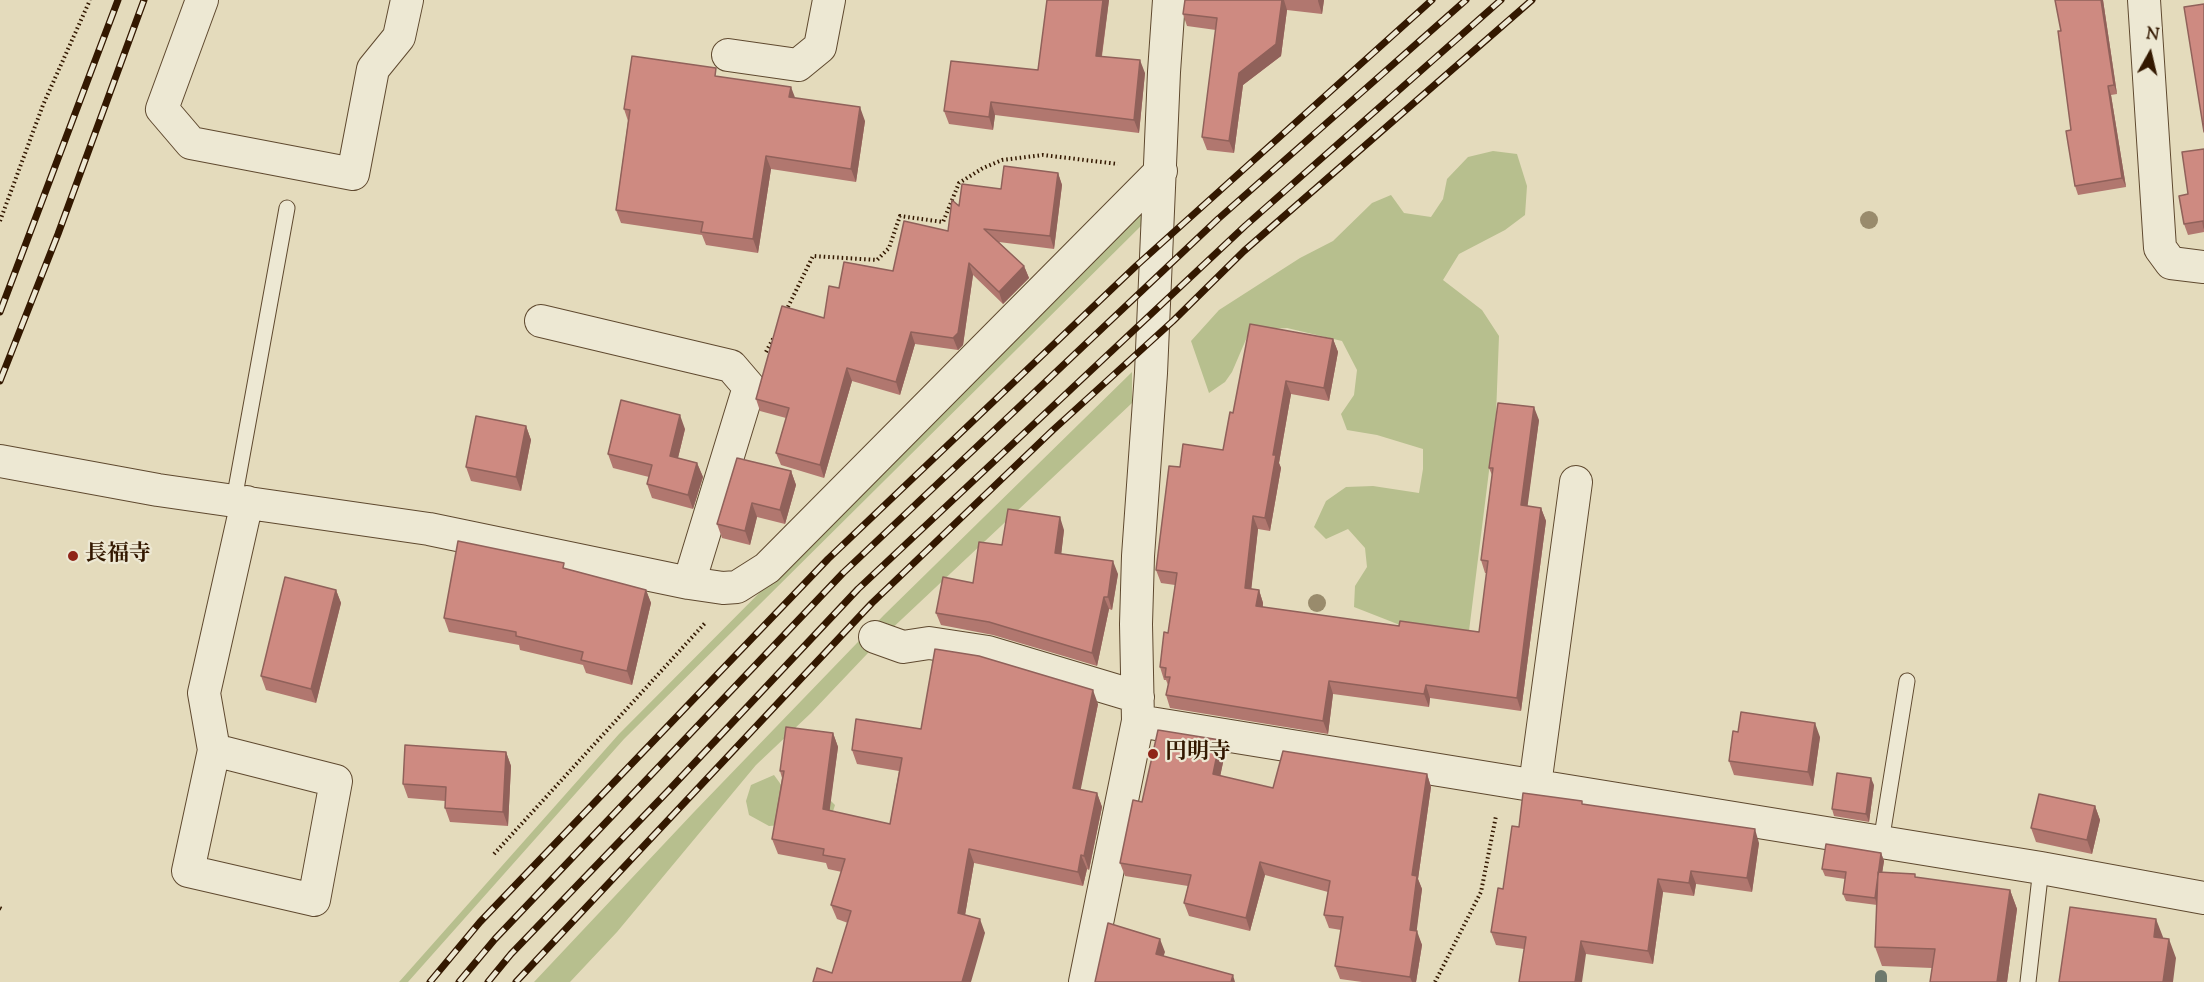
<!DOCTYPE html>
<meta charset="utf-8">
<style>
body{margin:0}
#map{position:relative;width:2204px;height:982px;overflow:hidden;background:#e4dbbc;font-family:"Sorts Mill Goudy",serif}
canvas{display:block}
.north{position:absolute;left:2120px;top:24px;width:60px;height:60px;-webkit-text-stroke:4px #ede8d3;paint-order:stroke;rotate:8deg;font-size:16px;font-weight:700;line-height:24px;text-align:center;color:#331800}
.north::after{content:'';display:block;margin:auto;width:21px;height:27px;background:#331800;clip-path:polygon(50% 0,100% 100%,50% 72%,0 100%)}
</style>
<div id="map">
<canvas width="2204" height="982"></canvas>
<div class="north">N</div>
</div>
<script>
const context = document.querySelector('canvas').getContext('2d');
context.lineJoin = 'round';
function paint(path, color) {
  context.fillStyle = color;
  context.fill(path, 'evenodd');
}
function toPath(rows) {
  const path = new Path2D();
  for (const r of rows) {
    path.moveTo(r[0], r[1]);
    for (let i = 2; i < r.length; i += 2) path.lineTo(r[i], r[i + 1]);
  }
  return path;
}
function strokePath(path, color, width, dash) {
  context.strokeStyle = color;
  context.lineWidth = width;
  context.lineCap = dash ? 'butt' : 'round';
  context.setLineDash(dash || []);
  context.stroke(path);
}
function drawText(font, color, halo, rows, align = 'center') {
  context.font = font + ' "Sorts Mill Goudy","Noto Serif JP",serif';
  context.lineWidth = 4.5;
  context.setLineDash([]);
  context.textBaseline = 'middle';
  context.strokeStyle = halo;
  context.fillStyle = color;
  for (const [text, x, y, turn = 0] of rows) {
    context.save();
    context.translate(x, y);
    context.rotate((+turn || 0) * Math.PI / 180);
    context.textAlign = isNaN(turn) ? turn : align;
    if (halo) context.strokeText(text, 0, 0);
    context.fillText(text, 0, 0);
    context.restore();
  }
}
paint(toPath([
 [1493,151,1517,154,1527,186,1525,215,1505,230,1459,254,1443,280,1482,310,1499,336,1496,415,1468,639,1400,625,1354,607,1355,586,1367,567,1365,548,1348,529,1326,539,1314,527,1326,501,1346,487,1373,486,1419,493,1423,469,1423,449,1377,435,1347,430,1341,414,1354,395,1357,370,1342,341,1287,328,1250,330,1232,372,1225,382,1209,393,1191,341,1219,310,1300,258,1333,241,1372,203,1391,195,1404,213,1431,217,1443,199,1447,179,1468,157],
 [1149,201,1150,217,624,739,408,982,399,982,619,734],
 [1132,372,1132,403,886,634,811,713,756,765,617,932,570,982,534,982,694,812,884,615],
 [774,775,782,786,825,795,835,805,830,821,769,826,749,815,746,801,751,785]
]), '#b7bf8e');
strokePath(toPath([
 [1881,982,1881,976]
]), '#6e796d', 12);
const service = toPath([
 [234,500,287,208],
 [1881,842,1907,681],
 [2028,982,2041,868]
]);
const minor = toPath([
 [202,0,162,109,191,143,353,174,373,69,399,37,407,0],
 [2144,0,2160,248,2171,263,2204,267],
 [728,55,798,65,820,47,829,0],
 [541,321,731,366,749,387,689,583],
 [0,461,158,490,429,529,689,583,723,588,737,587,767,568,1161,171],
 [875,637,903,647,929,643,988,652,1138,697],
 [1138,721,2041,868,2204,898],
 [214,750,336,781,314,900,188,871,214,750,204,693,247,502],
 [1535,785,1576,482],
 [1085,982,1138,721,1136,624,1138,556,1151,373,1164,72,1169,0]
]);
strokePath(service, '#5f492f', 17);
strokePath(minor, '#5f492f', 34);
strokePath(toPath([
 [0,221,43,105,90,0],
 [786,311,813,256,877,260,889,248,900,216,943,222,959,183,983,168,1002,160,1043,155,1118,164],
 [766,352,774,337],
 [494,854,706,622],
 [0,908,2,909],
 [1435,982,1481,892,1496,816]
]), '#331800', 4, [1.5, 3]);
strokePath(service, '#ede8d3', 15);
strokePath(minor, '#ede8d3', 32);
const rail = toPath([
 [0,312,118,0],
 [0,381,58,234,144,0],
 [430,982,480,922,828,559,1136,266,1432,0],
 [459,982,495,939,843,573,1218,219,1466,0],
 [488,982,511,954,669,790,858,589,1245,226,1501,0],
 [516,982,872,603,1053,430,1173,321,1244,251,1532,0]
]);
strokePath(rail, '#331800', 7);
strokePath(rail, '#ede8d3', 4.5, [14]);
context.fillStyle = '#998b6c';
for (const [x, y] of [
 [1869,220],
 [1317,603]
]) {
  context.beginPath();
  context.arc(x, y, 9, 0, 2 * Math.PI);
  context.fill();
}
paint(toPath([
 [1047,0,1109,0,1102,56,1145,73,1139,133,995,115,993,130,949,124,944,111,1038,70],
 [1185,0,1324,0,1322,14,1287,10,1281,56,1243,85,1234,153,1207,150,1202,137,1216,30,1187,26,1183,14],
 [2055,0,2103,0,2117,94,2111,95,2126,187,2078,195,2075,186,2071,130,2061,31],
 [719,77,795,98,865,121,856,182,771,169,758,253,706,245,702,235,621,223,616,210,628,121,624,109],
 [2204,149,2204,232,2188,235,2184,224,2188,194],
 [1058,173,1062,185,1054,249,999,242,1024,266,1029,278,1003,304,973,275,963,345,958,350,915,344,900,395,852,381,824,478,781,465,776,453,786,418,760,411,756,399,824,318,839,288,893,271,948,231,959,206,1001,189],
 [1333,339,1338,352,1329,401,1291,394,1279,463,1281,468,1270,531,1258,529,1251,589,1259,590,1263,603,1263,607,1399,626,1479,632,1487,573,1485,573,1481,560,1492,475,1489,468,1539,420,1527,506,1541,508,1546,521,1521,711,1430,698,1429,707,1333,694,1328,734,1170,708,1166,695,1168,685,1166,680,1164,680,1160,667,1168,633,1175,585,1161,583,1156,570,1180,467,1223,450,1233,413],
 [526,426,531,440,521,491,471,481,466,467],
 [685,429,678,458,697,463,703,477,693,509,652,498,647,484,649,477,613,468,608,454],
 [791,471,796,485,785,524,757,517,750,545,722,538,717,524],
 [1064,530,1061,554,1118,574,1112,610,1109,609,1097,666,993,635,941,625,936,613,973,583,1002,545],
 [567,569,646,590,651,603,632,685,586,673,583,665,520,650,519,645,449,632,444,618],
 [336,590,341,603,316,703,266,690,261,676],
 [1098,704,1080,790,1097,793,1102,807,1089,870,1087,869,1083,886,974,863,965,915,985,933,832,973,848,923,837,919,831,905,842,872,828,869,826,863,778,854,772,839,782,778,780,771,833,733,838,747,829,811,890,824,899,771,857,764,852,750,921,729],
 [1820,737,1813,786,1734,775,1729,761],
 [506,752,511,766,508,826,450,822,445,808,445,801,408,798,403,784],
 [1225,753,1220,776,1273,788,1427,774,1431,787,1418,879,1422,889,1416,931,1422,945,1416,982,1362,982,1340,979,1335,966,1341,930,1329,928,1324,915,1328,892,1265,875,1250,931,1189,916,1184,903,1188,886,1125,876,1120,863,1142,802],
 [1874,785,1869,822,1834,816,1832,809],
 [1583,804,1759,843,1752,892,1696,884,1694,896,1663,892,1653,964,1586,954,1524,949,1496,945,1491,932,1503,889,1519,827],
 [2095,806,2100,820,2092,854,2036,842,2031,828],
 [1881,853,1884,861,1882,873,2010,890,2017,909,2007,982,1930,982,1932,968,1882,966,1875,947,1877,905,1846,901,1843,894,1845,879,1825,876,1822,869]
]), '#b1776f');
paint(toPath([
 [1103,0,1109,0,1100,68,1096,56],
 [1282,0,1284,0,1287,10,1281,56,1243,85,1234,153,1229,141,1239,73],
 [1318,0,1324,0,1322,14,1318,1],
 [2101,0,2103,0,2117,94,2114,85],
 [1140,60,1145,73,1139,133,1134,120],
 [2108,86,2111,95,2126,187,2122,178],
 [791,87,796,100,789,97],
 [991,102,995,115,993,130,989,117],
 [860,107,865,121,856,182,851,169],
 [766,156,771,169,758,253,753,239],
 [1058,173,1062,185,1054,249,1050,236],
 [969,263,973,275,963,345,958,350,953,338],
 [1024,266,1029,278,1003,304,999,292],
 [911,332,915,344,900,395,896,382],
 [1333,339,1338,352,1329,401,1324,388],
 [847,368,852,381,824,478,820,465],
 [1286,381,1291,394,1279,463,1281,468,1270,531,1265,518,1273,455],
 [1534,407,1539,420,1526,518,1521,505],
 [680,415,685,429,675,470,670,456],
 [526,426,531,440,521,491,516,477],
 [697,463,703,477,693,509,688,495],
 [791,471,796,485,785,524,780,510],
 [752,503,757,517,750,545,745,531],
 [1541,508,1546,521,1521,711,1517,698],
 [1253,516,1258,529,1250,601,1245,588],
 [1060,517,1064,530,1060,565,1055,553],
 [1113,561,1118,574,1112,610,1108,597],
 [336,590,341,603,316,703,311,689],
 [646,590,651,603,632,685,627,671],
 [1259,590,1263,603,1261,619,1256,606],
 [1104,597,1109,609,1097,666,1092,653],
 [1329,681,1333,694,1328,734,1323,721],
 [1426,685,1430,698,1429,707,1424,694],
 [1093,690,1098,704,1078,803,1073,788],
 [1815,723,1820,737,1813,786,1808,772],
 [833,733,838,747,828,823,823,809],
 [1220,740,1225,753,1218,787,1213,774],
 [506,752,511,766,508,826,503,812],
 [1427,774,1431,787,1418,879,1422,889,1415,944,1410,930,1412,875],
 [1871,778,1874,785,1869,822,1866,814],
 [1097,793,1102,807,1089,870,1084,856],
 [2095,806,2100,820,2092,854,2087,840],
 [1755,829,1759,843,1752,892,1747,878],
 [969,849,974,863,963,927,958,913],
 [1881,853,1884,861,1877,906,1875,898],
 [1081,855,1087,869,1083,886,1078,872],
 [1260,862,1265,875,1250,931,1246,918],
 [1691,871,1696,884,1694,896,1689,883],
 [1658,879,1663,892,1653,964,1648,951],
 [2010,890,2017,909,2007,982,1997,982],
 [980,919,985,933,971,982,962,982],
 [2156,919,2163,937,2161,955,2154,937],
 [1417,931,1422,945,1416,982,1412,982,1410,977],
 [1160,939,1165,952,1160,967,1156,954],
 [2169,939,2176,958,2173,982,2163,982],
 [1581,941,1586,954,1582,982,1575,982],
 [1233,975,1235,982,1231,982]
]), '#90615a');
const building = toPath([
 [1047,0,1103,0,1096,56,1140,60,1134,120,991,102,989,117,944,111,951,61,1038,70,1047,0],
 [1185,0,1282,0,1276,44,1239,73,1229,141,1202,137,1217,18,1183,14,1185,0],
 [2055,0,2101,0,2114,85,2108,86,2122,178,2075,186,2066,131,2071,130,2058,31,2061,31,2055,0],
 [2204,4,2204,132,2184,7,2204,4],
 [632,56,716,68,715,76,791,87,789,97,860,107,851,169,766,156,753,239,701,232,703,222,616,210,630,110,624,109,632,56],
 [2204,149,2204,228,2203,221,2184,224,2179,196,2188,194,2182,152,2204,149],
 [1004,166,1058,173,1050,236,984,229,1024,266,999,292,969,263,958,333,953,338,911,332,896,382,847,368,820,465,776,453,789,408,756,399,782,306,824,318,829,286,839,288,844,262,893,271,904,221,948,231,952,200,959,206,962,184,1001,189,1004,166],
 [1250,324,1333,339,1324,388,1286,381,1273,455,1276,455,1265,518,1253,516,1245,588,1259,590,1256,606,1399,626,1400,621,1479,632,1488,561,1481,560,1493,468,1489,468,1498,403,1534,407,1521,505,1541,508,1517,698,1426,685,1424,694,1329,681,1323,721,1166,695,1170,677,1165,677,1166,668,1160,667,1164,632,1168,633,1177,573,1156,570,1169,466,1180,467,1183,444,1223,450,1230,412,1233,413,1250,324],
 [621,400,680,415,670,456,697,463,688,495,647,484,652,465,608,454,621,400],
 [476,416,526,426,516,477,466,467,476,416],
 [737,458,791,471,780,510,752,503,745,531,717,524,737,458],
 [1008,509,1060,517,1055,553,1113,561,1108,597,1104,597,1092,653,989,622,936,613,943,577,973,583,979,542,1002,545,1008,509],
 [458,541,564,563,563,568,646,590,627,671,581,660,583,652,516,636,516,632,444,618,458,541],
 [285,577,336,590,311,689,261,676,285,577],
 [935,649,979,656,1093,690,1073,788,1097,793,1084,856,1081,855,1078,872,969,849,958,913,980,919,962,982,813,982,817,968,832,973,851,911,831,905,845,859,823,855,824,849,772,839,784,771,780,771,786,727,833,733,823,809,890,824,902,758,852,750,856,719,921,729,935,649],
 [1741,712,1815,723,1808,772,1729,761,1733,731,1738,732,1741,712],
 [1158,730,1220,740,1213,774,1273,788,1283,751,1427,774,1412,875,1417,876,1410,930,1417,931,1410,977,1335,966,1343,917,1324,915,1330,881,1260,862,1246,918,1184,903,1191,875,1120,863,1133,800,1142,802,1158,730],
 [405,745,506,752,503,812,445,808,446,787,403,784,405,745],
 [1837,773,1871,778,1866,814,1832,809,1837,773],
 [1523,793,1582,801,1582,804,1755,829,1747,878,1691,871,1689,883,1658,879,1648,951,1581,941,1575,982,1519,982,1526,937,1491,932,1498,888,1503,889,1512,826,1519,827,1523,793],
 [2039,794,2095,806,2087,840,2031,828,2039,794],
 [1826,844,1881,853,1875,898,1843,894,1846,872,1822,869,1826,844],
 [1878,872,1915,874,1915,877,2010,890,1997,982,1930,982,1935,949,1875,947,1878,872],
 [2070,907,2156,919,2154,937,2169,939,2163,982,2059,982,2070,907],
 [1108,923,1160,939,1156,954,1233,975,1231,982,1095,982,1108,923]
]);
paint(building, '#ce8a81');
strokePath(building, '#90615a', 1.5);
for (const [x, y, r, color] of [
 [73,556,6,"#8f2418"],
 [1153,754,6,"#8f2418"]
]) {
  const dot = new Path2D();
  dot.arc(x, y, r, 0, 2 * Math.PI);
  context.fillStyle = color;
  context.fill(dot);
  strokePath(dot, '#ede8d3', 2);
}
drawText('bold 22px', '#331800', '#ede8d3', [
 ["長福寺",85,556],
 ["円明寺",1165,754]
], 'left');
</script>
